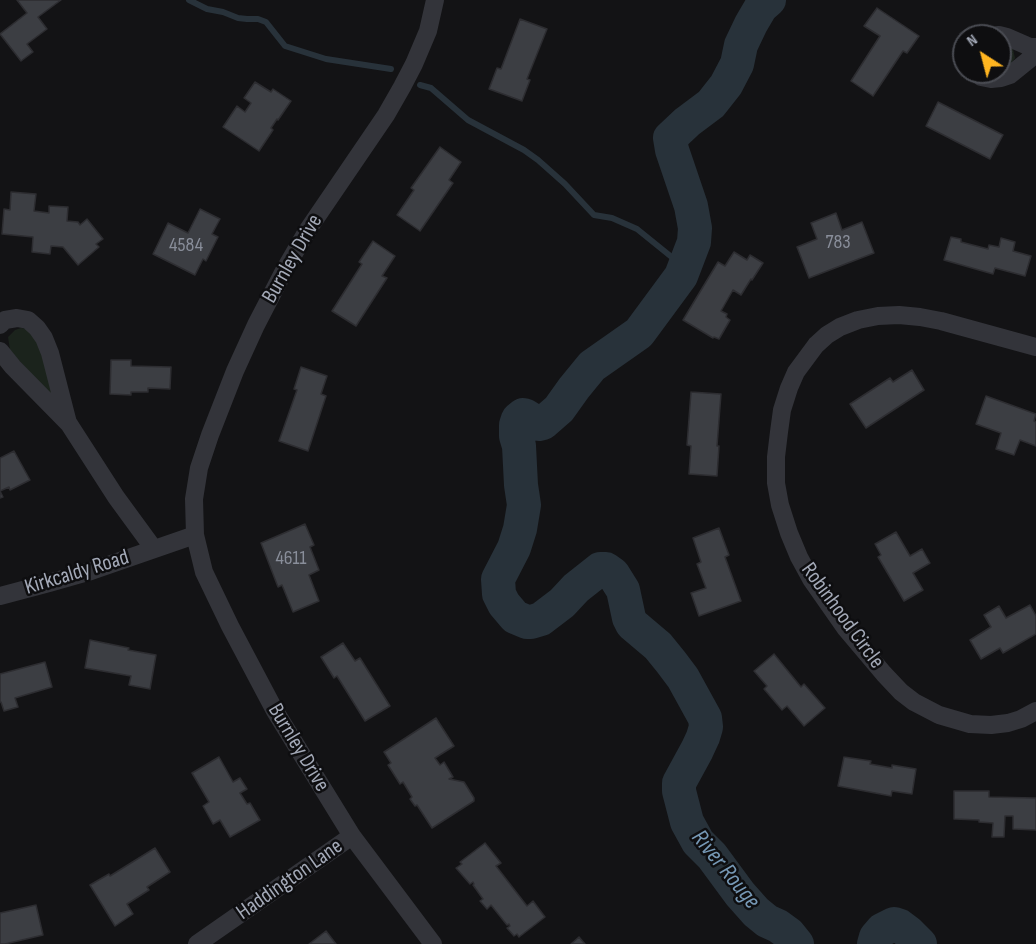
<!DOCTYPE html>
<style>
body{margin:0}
#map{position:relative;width:1036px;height:944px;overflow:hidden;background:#131315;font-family:"Sofia Sans Condensed",sans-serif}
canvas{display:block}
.north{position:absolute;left:952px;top:24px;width:60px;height:60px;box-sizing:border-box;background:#0e0e10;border:2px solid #4a4c53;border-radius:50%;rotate:324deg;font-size:16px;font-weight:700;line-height:24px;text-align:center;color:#a3a9b7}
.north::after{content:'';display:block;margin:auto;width:21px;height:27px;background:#ffb520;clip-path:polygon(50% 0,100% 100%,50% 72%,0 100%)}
</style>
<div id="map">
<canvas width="1036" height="944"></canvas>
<div class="north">N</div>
</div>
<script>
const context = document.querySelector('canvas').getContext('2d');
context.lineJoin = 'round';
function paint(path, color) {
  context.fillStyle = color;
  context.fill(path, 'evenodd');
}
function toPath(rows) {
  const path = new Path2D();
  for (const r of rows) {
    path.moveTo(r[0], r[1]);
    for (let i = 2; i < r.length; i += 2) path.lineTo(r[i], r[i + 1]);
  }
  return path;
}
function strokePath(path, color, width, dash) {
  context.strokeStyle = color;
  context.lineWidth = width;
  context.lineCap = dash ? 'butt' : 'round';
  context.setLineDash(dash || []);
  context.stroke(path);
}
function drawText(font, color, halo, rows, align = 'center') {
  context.font = font + ' "Sofia Sans Condensed",sans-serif';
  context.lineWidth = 5;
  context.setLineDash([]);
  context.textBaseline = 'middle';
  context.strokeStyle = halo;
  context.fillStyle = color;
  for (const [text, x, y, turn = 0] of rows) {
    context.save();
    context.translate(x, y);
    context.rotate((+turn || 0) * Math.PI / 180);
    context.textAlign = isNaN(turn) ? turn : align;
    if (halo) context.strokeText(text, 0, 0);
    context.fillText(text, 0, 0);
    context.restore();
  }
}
paint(toPath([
 [1000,41,1013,49,1015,58,1013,61,1007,67,1000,69],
 [21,328,29,329,35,333,55,390,51,397,10,350,8,337,15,330]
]), '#1b231c');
strokePath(toPath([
 [189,0,207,9,223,12,238,18,247,19,258,19,266,22,285,46,326,59,391,69],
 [420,85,431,88,468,120,524,150,538,160,565,184,594,215,612,218,637,229,684,267]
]), '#28323a', 6);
strokePath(toPath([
 [769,0,761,7,751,24,741,45,737,64,726,85,711,104,687,122,670,138,672,150,691,206,695,228,694,242,681,276,639,333,592,366,574,388,559,409,543,423,539,424,526,416,523,415,518,419,516,425,516,436,519,446,521,485,524,505,520,529,514,548,498,579,499,594,504,604,515,617,527,622,531,622,541,619,562,603,576,588,600,569,606,569,613,574,623,590,629,618,632,624,658,646,671,662,683,678,705,718,706,727,703,737,697,750,679,783,679,791,687,822,698,842,712,856,740,894,756,912,767,921,778,926,789,934,797,944],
 [874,944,876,937,882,930,894,924,900,926,908,932,920,944]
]), '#28323a', 34);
const building = toPath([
 [17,0,61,0,38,17,47,29,27,44,33,52,21,61,0,34,27,13,17,0],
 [877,8,919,36,907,53,903,51,873,96,851,81,880,36,864,26,877,8],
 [520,19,547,29,527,79,530,80,522,101,489,89,497,68,501,69,520,19],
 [255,82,271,92,273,89,291,101,278,120,277,119,271,128,273,130,259,151,223,127,237,106,245,112,251,103,244,98,255,82],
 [938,102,1003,135,990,159,926,126,938,102],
 [440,147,461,162,449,180,453,183,420,231,397,215,414,190,411,188,440,147],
 [11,192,36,194,34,211,49,213,49,206,68,207,67,221,78,222,80,225,87,219,103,239,96,244,99,247,78,265,63,247,51,246,50,254,32,252,33,237,2,234,4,209,10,210,11,192],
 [200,209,220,219,212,234,218,237,206,261,203,259,195,275,153,254,168,223,188,233,200,209],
 [836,213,842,230,862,222,874,253,809,278,797,247,817,239,811,223,836,213],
 [951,237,961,239,961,242,988,249,989,245,999,247,1001,238,1015,242,1013,251,1031,256,1025,276,995,268,993,274,944,260,951,237],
 [373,241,395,256,382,276,387,278,356,326,332,311,362,264,359,262,373,241],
 [734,252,747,260,750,255,763,263,752,280,751,279,741,295,733,290,721,311,727,314,726,317,730,320,719,339,714,337,713,338,683,320,718,262,725,266,734,252],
 [111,360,131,360,131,366,171,367,170,389,148,388,148,392,131,392,131,395,110,394,111,360],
 [301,367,327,376,321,394,326,396,308,451,279,441,297,390,294,389,301,367],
 [912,370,924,390,866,428,850,404,890,378,893,382,912,370],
 [691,392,721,394,717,446,719,446,717,476,689,474,691,446,687,445,691,392],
 [986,396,1036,414,1034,421,1036,422,1036,446,1020,440,1014,455,996,449,1001,433,976,424,986,396],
 [14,451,30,480,10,490,9,487,0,491,3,497,0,498,0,458,14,451],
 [305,524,314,545,310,547,319,570,309,575,319,601,293,612,282,585,278,587,261,543,305,524],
 [719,528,729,555,725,557,741,601,699,616,691,593,706,588,697,564,701,562,693,538,719,528],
 [896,532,910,556,922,549,930,563,913,573,923,590,904,601,878,557,881,555,875,544,896,532],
 [1030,605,1036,616,1036,634,1003,653,1000,648,981,659,970,640,991,627,984,615,999,606,1006,618,1030,605],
 [90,640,129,648,128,650,156,655,150,689,129,685,131,676,85,668,90,640],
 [343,643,355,661,360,658,390,706,365,721,337,676,334,678,321,657,343,643],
 [774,654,801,687,804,684,825,708,804,726,787,706,782,710,764,689,767,686,754,671,774,654],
 [45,662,52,687,15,698,18,707,4,711,1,702,0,702,0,674,45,662],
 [436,718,454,746,435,758,440,765,444,762,453,777,449,779,464,782,474,798,474,801,432,828,417,805,415,806,410,799,412,797,403,782,400,784,388,765,391,763,384,752,436,718],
 [219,757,233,782,240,778,247,789,240,793,247,804,250,803,260,820,230,837,220,820,213,824,203,806,209,802,192,773,219,757],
 [844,757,871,761,870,764,892,768,892,765,916,769,912,794,892,791,891,796,838,786,844,757],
 [954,791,989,791,989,797,1036,798,1036,830,1013,829,1013,816,1005,816,1004,837,992,837,993,823,979,822,979,820,954,819,954,791],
 [485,843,501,863,496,866,527,906,533,901,545,917,519,937,517,934,514,936,507,928,510,926,509,924,507,925,491,905,487,909,480,901,483,899,473,885,474,884,473,882,470,884,456,868,462,864,460,862,485,843],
 [155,848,170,872,147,887,149,890,127,904,133,914,115,926,90,885,109,874,110,876,155,848],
 [36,905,43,935,5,944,0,944,0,913,36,905],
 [326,931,336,944,309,944,326,931],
 [579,937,585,944,571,944,579,937]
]);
paint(building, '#3c3e43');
strokePath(building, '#2d2d31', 1.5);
strokePath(toPath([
 [990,36,999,35,1007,37,1030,47,1036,47],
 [974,72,981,77,991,79,1001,78,1010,75,1036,54],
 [0,325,5,320,17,318,28,320,37,328,44,338,50,353,68,423],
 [1036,347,941,321,920,317,899,315,878,316,858,320,840,327,827,335,816,345,796,372,789,388,782,410,779,432,776,457,776,483,780,505,789,533,799,557,811,579,846,629,884,674,901,692,914,702,939,715,970,724,991,725,1008,723,1021,719,1036,711],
 [0,351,13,367,69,424,116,497,154,549],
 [0,596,49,583,91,571,195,535],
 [197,944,352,836],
 [433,944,352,836,275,711,230,626,204,572,195,535,194,499,199,468,210,435,235,371,256,325,285,269,307,231,386,115,402,87,414,64,428,31,435,0]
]), '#33343a', 18);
drawText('20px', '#898e9a', null, [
 ["783",838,243],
 ["4584",186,246],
 ["4611",291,559]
]);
drawText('22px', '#a3a9b7', '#0e0e10', [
 ["Burnley Drive",293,259,-60],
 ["Kirkcaldy Road",77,573,-17],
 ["Robinhood Circle",842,616,54],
 ["Burnley Drive",298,748,59],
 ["Haddington Lane",290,880,-35]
]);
drawText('italic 24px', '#7698b5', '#0e0e10', [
 ["River Rouge",725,870,51]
]);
</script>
